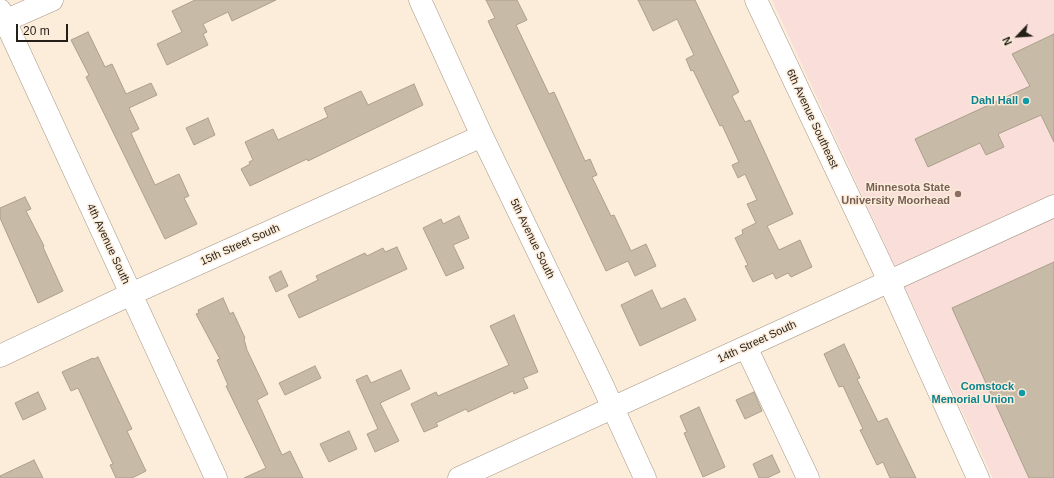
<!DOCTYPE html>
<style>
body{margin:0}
#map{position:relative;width:1054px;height:478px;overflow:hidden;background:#fcecda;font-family:Helvetica,sans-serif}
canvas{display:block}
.north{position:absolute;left:998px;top:16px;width:40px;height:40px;-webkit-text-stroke:3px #fcecda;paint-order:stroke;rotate:245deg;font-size:11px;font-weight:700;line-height:16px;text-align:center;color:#251f19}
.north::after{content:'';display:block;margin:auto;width:14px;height:18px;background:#251f19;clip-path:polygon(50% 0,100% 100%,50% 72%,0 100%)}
.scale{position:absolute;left:16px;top:24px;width:52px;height:18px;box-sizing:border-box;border:2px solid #251f19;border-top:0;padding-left:5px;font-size:12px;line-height:14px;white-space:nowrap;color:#251f19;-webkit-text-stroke:3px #fcecda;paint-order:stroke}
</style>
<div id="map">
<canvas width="1054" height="478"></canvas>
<div class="north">N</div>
<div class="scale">20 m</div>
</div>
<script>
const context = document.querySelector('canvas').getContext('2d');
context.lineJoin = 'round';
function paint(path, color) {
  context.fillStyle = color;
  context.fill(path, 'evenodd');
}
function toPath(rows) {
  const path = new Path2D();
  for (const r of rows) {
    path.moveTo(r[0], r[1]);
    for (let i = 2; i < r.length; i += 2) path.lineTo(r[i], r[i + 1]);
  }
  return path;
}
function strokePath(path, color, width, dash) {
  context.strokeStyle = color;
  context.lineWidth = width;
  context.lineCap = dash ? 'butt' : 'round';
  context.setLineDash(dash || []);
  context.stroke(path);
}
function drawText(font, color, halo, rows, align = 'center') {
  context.font = font + ' Helvetica,sans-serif';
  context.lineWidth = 3;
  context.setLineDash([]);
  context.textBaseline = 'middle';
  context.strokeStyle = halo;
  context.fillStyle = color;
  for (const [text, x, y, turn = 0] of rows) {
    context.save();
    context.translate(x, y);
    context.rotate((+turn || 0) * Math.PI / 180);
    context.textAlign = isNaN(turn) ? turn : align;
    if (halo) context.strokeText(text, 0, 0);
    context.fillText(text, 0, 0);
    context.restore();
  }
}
paint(toPath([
 [772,0,1054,0,1054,478,993,478]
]), '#f9ded9');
const building = toPath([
 [195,0,276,0,232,21,228,12,203,24,207,32,203,34,208,45,167,65,157,44,182,32,172,11,195,0],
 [486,0,517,0,527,20,516,25,549,94,554,92,585,161,590,159,597,175,592,177,611,216,614,215,631,251,646,244,656,266,635,276,628,261,606,271,488,21,495,18,486,0],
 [638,0,695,0,739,92,732,96,745,122,750,120,793,214,767,226,779,250,800,240,812,267,791,277,788,273,776,279,773,273,753,282,745,266,748,265,735,238,743,234,742,230,756,223,747,204,757,200,745,174,738,178,732,165,739,162,722,125,720,126,693,70,691,71,686,59,694,55,677,19,653,31,638,0],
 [88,32,105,67,112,64,126,94,151,83,157,95,129,108,139,129,131,133,155,185,179,174,189,196,184,198,197,224,165,239,95,95,86,77,89,75,71,40,88,32],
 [1054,34,1054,142,1041,115,998,134,1004,147,986,155,980,143,928,167,915,139,1030,86,1012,54,1054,34],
 [414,84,423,105,308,161,307,159,250,186,241,169,250,164,249,162,253,160,245,142,273,129,278,140,328,117,324,108,361,91,368,105,414,84],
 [208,118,215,135,194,145,186,128,208,118],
 [25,197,31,209,26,211,44,246,43,247,63,291,38,303,0,218,0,208,25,197],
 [459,216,469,238,453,245,464,268,446,276,423,228,441,219,443,224,459,216],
 [397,247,407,269,299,318,288,295,318,280,316,276,365,253,367,256,383,248,385,252,397,247],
 [1054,262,1054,478,1029,478,952,308,1054,262],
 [281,271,288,286,276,292,269,277,281,271],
 [652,290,661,309,685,298,696,320,640,346,621,305,652,290],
 [223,298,230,314,233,312,245,338,244,339,247,350,268,394,257,400,282,455,290,451,303,478,244,478,266,468,226,386,228,385,217,360,220,359,196,314,199,313,198,310,223,298],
 [514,315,538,372,523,378,528,388,514,394,513,391,468,412,466,409,436,423,438,426,424,432,411,404,436,392,438,396,509,365,490,326,514,315],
 [844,344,860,378,857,379,878,422,887,418,916,478,890,478,883,462,877,465,860,430,863,429,843,386,839,387,824,354,844,344],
 [98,357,132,429,127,431,146,471,132,478,116,478,110,465,113,464,78,388,71,391,62,372,93,358,94,359,98,357],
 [315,366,321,378,285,395,279,383,315,366],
 [401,370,410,389,380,403,399,441,375,452,367,434,378,429,356,380,367,375,371,383,401,370],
 [38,392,46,409,23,420,15,403,38,392],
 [754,392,762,411,745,419,736,400,754,392],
 [699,407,725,467,703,477,684,433,687,432,680,416,699,407],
 [349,431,357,449,329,462,320,444,349,431],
 [772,455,780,472,767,478,759,478,753,464,772,455],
 [34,460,43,478,0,478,0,476,34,460]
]);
paint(building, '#c7baa7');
strokePath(building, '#aca08d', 1);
const minor = toPath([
 [420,0,482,136,602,384,645,478],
 [756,0,889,281,978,478],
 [0,10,216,478],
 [0,23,52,0],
 [746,347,808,478],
 [0,356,131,294,482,136],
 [459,478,1054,206]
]);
strokePath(minor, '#a69786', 23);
strokePath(minor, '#fff', 22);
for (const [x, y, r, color] of [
 [1026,101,4,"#0f9aa8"],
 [958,194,4,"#8d6e63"],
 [1022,393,4,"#0f9aa8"]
]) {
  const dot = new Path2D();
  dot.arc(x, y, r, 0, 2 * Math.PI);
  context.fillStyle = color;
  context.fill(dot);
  strokePath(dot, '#fcecda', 1.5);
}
drawText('bold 11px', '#0d838f', '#fcecda', [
 ["Dahl Hall",1018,101],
 ["Comstock",1014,387],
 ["Memorial Union",1014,400]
], 'right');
drawText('11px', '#251f19', '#fcecda', [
 ["6th Avenue Southeast",812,119,65],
 ["5th Avenue South",532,239,64],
 ["4th Avenue South",108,244,65],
 ["15th Street South",240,245,-24],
 ["14th Street South",757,342,-25]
]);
drawText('bold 11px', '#785e54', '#fcecda', [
 ["Minnesota State",950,188],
 ["University Moorhead",950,201]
], 'right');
</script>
